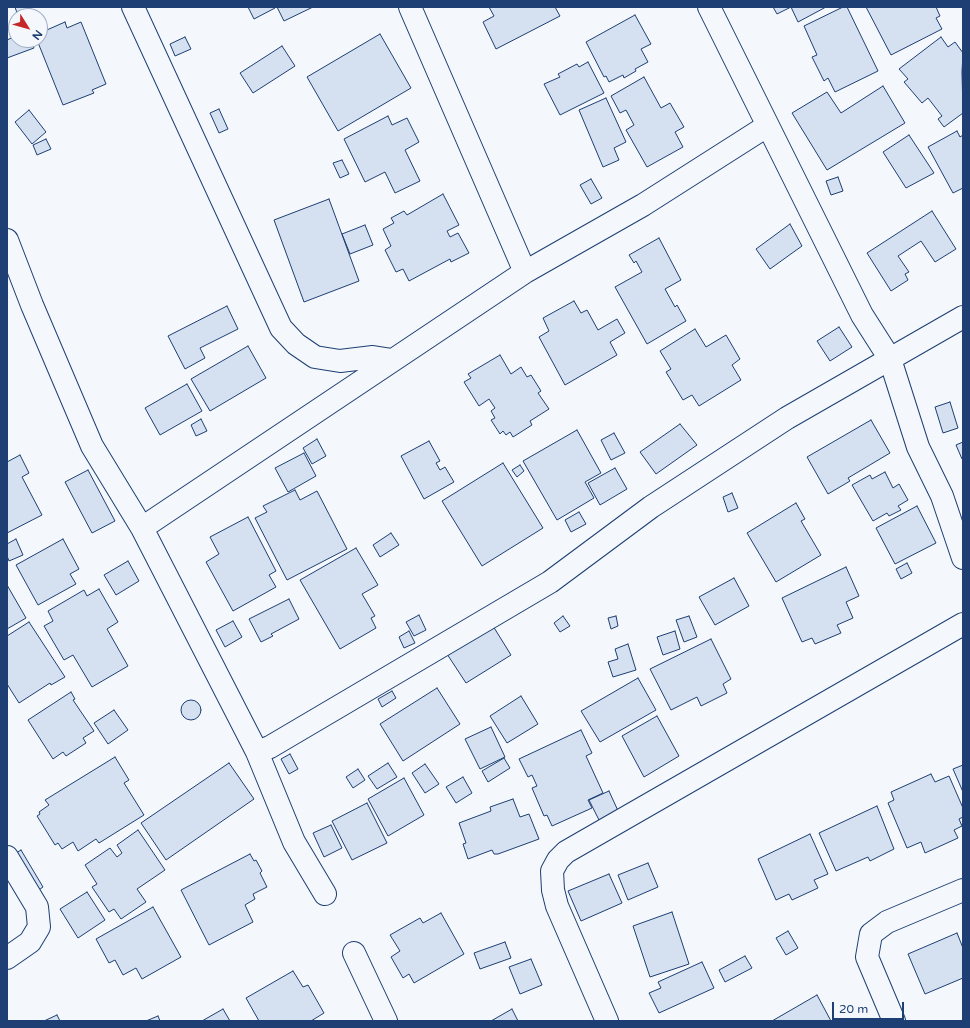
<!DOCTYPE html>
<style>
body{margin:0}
#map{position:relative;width:970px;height:1028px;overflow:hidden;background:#f4f7fb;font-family:"Varela Round",sans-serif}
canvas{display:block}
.frame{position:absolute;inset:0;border:8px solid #1d3f73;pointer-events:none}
.north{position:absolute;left:8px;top:8px;width:40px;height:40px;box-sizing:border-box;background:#f4f7fb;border:1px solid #9eadc5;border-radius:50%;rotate:127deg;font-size:11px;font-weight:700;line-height:16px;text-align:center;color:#1d3f73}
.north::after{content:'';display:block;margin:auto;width:14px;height:18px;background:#c62828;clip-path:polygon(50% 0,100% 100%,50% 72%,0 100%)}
.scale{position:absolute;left:832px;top:1002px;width:72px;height:18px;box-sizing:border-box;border:2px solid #1d3f73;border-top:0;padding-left:5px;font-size:12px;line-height:14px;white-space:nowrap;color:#1d3f73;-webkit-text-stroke:3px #f4f7fb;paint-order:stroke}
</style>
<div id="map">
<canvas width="970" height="1028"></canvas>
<div class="frame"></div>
<div class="north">N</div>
<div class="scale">20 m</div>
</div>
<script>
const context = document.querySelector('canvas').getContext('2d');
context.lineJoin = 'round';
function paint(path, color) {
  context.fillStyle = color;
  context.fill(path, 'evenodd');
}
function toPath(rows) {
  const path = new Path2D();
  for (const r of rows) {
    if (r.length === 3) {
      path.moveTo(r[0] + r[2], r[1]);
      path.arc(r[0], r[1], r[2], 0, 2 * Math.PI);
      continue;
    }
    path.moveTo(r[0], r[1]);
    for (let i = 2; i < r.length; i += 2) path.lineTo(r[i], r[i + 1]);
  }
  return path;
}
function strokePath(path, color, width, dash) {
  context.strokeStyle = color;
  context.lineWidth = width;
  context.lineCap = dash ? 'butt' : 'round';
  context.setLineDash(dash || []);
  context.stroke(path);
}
const building = toPath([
 [15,7,33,7,17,13,15,7],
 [248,7,274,7,275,8,254,19,248,7],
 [277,7,313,7,284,21,277,7],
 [489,7,555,7,560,16,496,49,483,22,494,16,489,7],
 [773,7,826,7,798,22,791,7,777,14,773,7],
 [843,7,847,7,878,71,835,92,828,78,824,81,812,57,817,55,804,26,843,7],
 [866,7,936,7,940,16,936,18,942,29,891,55,866,7],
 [635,15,651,44,641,49,648,62,635,69,636,71,624,78,623,75,609,82,606,76,604,77,586,42,635,15],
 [65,22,67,28,81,22,106,84,92,90,94,93,63,105,37,40,40,40,40,33,65,22],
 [380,34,411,88,338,131,307,77,380,34],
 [16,36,16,40,31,40,34,48,7,58,7,40,16,36],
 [185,37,191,49,175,56,170,44,185,37],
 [941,37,948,47,955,42,963,53,962,72,963,113,944,127,938,119,942,116,928,98,922,103,904,82,908,79,899,69,941,37],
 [282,46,295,66,253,93,240,73,282,46],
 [588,62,604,93,560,115,544,84,560,77,558,74,577,64,579,67,588,62],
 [644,77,661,108,670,103,684,127,675,132,683,147,647,167,626,130,634,125,626,110,620,113,611,96,644,77],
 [883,86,905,123,827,170,792,113,827,92,841,113,883,86],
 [606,98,626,142,614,148,619,160,603,167,579,110,606,98],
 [219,109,228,129,219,133,210,113,219,109],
 [29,110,46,132,32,144,15,122,29,110],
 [388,116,392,125,407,118,419,142,405,150,420,181,395,193,385,172,365,182,344,139,388,116],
 [957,131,960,137,963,135,963,188,953,193,928,147,957,131],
 [909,135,934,173,906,188,883,152,909,135],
 [46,139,51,149,37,155,33,145,46,139],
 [342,160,349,174,340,178,333,163,342,160],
 [838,177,843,191,831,195,826,181,838,177],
 [591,179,602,198,591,204,580,185,591,179],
 [443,194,459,225,447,231,450,237,458,233,469,253,451,262,450,259,409,281,403,269,396,272,385,250,391,246,383,229,394,223,391,218,404,211,407,215,443,194],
 [329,199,359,281,304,302,274,220,329,199],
 [932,211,956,249,935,262,921,241,898,256,909,272,905,274,908,280,891,291,867,253,932,211],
 [790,224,802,246,770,269,756,249,790,224],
 [365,225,373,245,350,254,342,234,365,225],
 [659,238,681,280,665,289,675,307,677,305,686,321,647,344,615,287,642,272,636,261,634,263,629,255,659,238],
 [574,301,581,313,587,310,598,330,617,319,625,333,610,342,617,355,565,385,539,337,549,331,543,318,574,301],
 [227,306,238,329,200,348,205,358,185,369,168,336,227,306],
 [839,327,852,347,830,361,817,341,839,327],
 [695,329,706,347,726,335,740,359,732,365,741,380,699,406,692,395,683,400,666,372,671,369,660,351,695,329],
 [248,346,266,378,210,411,191,379,248,346],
 [500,355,511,374,521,367,527,377,531,375,541,391,538,393,549,409,530,421,532,425,513,437,510,432,506,435,503,431,500,434,491,420,495,418,491,411,495,408,489,399,479,406,464,382,471,378,468,374,500,355],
 [187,384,202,411,160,435,145,408,187,384],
 [950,402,958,428,943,433,935,407,950,402],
 [201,419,207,431,196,436,191,425,201,419],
 [871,420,890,453,848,478,850,481,828,494,807,457,871,420],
 [680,424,697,445,656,474,640,452,680,424],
 [577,430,601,473,585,482,594,498,557,520,523,461,577,430],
 [614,433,625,453,611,460,601,440,614,433],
 [317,439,326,456,312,464,303,448,317,439],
 [429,441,440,461,436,463,440,470,445,467,454,482,424,499,401,456,429,441],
 [963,442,963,459,962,459,956,445,963,442],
 [304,453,316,476,288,492,275,468,304,453],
 [20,455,29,473,22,477,42,515,7,533,7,462,20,455],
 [503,463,543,528,482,566,442,501,503,463],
 [520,465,524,471,517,477,512,470,520,465],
 [615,468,627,489,600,505,588,483,615,468],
 [88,470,115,521,92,533,65,482,88,470],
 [885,472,893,488,899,484,908,500,898,506,901,510,889,516,887,513,873,521,852,485,870,475,872,479,885,472],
 [295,490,300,500,317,491,347,549,287,580,255,518,267,512,263,506,295,490],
 [732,493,738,508,728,512,723,497,732,493],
 [796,503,805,519,801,521,821,555,776,582,747,533,796,503],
 [917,506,936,543,895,564,876,528,917,506],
 [579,512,586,524,571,532,565,520,579,512],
 [248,517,276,571,269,575,276,587,233,611,206,562,219,554,210,537,248,517],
 [391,533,399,545,380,557,373,545,391,533],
 [16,539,23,555,9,561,7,556,7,544,16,539],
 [63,539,79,569,70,574,76,584,38,605,16,565,63,539],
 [356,548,378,585,362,594,375,616,371,618,376,628,340,649,300,580,356,548],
 [128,561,139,581,116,595,104,575,128,561],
 [907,563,912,573,901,579,896,569,907,563],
 [846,567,859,596,846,602,853,618,837,625,841,633,815,644,812,638,802,642,782,598,846,567],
 [734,578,749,606,715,625,699,597,734,578],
 [7,585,26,618,7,629,7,585],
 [99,589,118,622,107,629,128,666,92,687,73,655,64,660,44,626,53,621,48,611,84,590,87,596,99,589],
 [289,599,299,619,271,634,273,636,261,642,249,619,289,599],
 [419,615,426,630,414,636,406,622,419,615],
 [563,616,570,626,560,632,554,623,563,616],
 [616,616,618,626,611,629,608,618,616,616],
 [689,616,697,637,684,642,676,620,689,616],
 [233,621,242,637,225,647,216,630,233,621],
 [29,622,65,677,51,685,50,683,19,703,7,684,7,636,29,622],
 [493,626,511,655,466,683,447,654,493,626],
 [409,631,415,643,404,648,399,637,409,631],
 [675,631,680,649,663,655,657,637,675,631],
 [711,639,731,679,723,684,727,693,701,706,697,697,671,710,650,669,711,639],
 [628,644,636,670,613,677,608,662,618,659,615,649,628,644],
 [638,678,656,710,600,742,581,711,638,678],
 [437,688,460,724,403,761,380,724,437,688],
 [392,691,396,698,382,707,378,699,392,691],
 [71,692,75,699,73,700,94,731,83,738,86,743,66,756,63,752,53,759,28,720,71,692],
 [521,696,538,724,507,743,490,716,521,696],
 [191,710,10],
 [114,710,128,730,108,744,94,723,114,710],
 [657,716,679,756,644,777,622,736,657,716],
 [491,727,505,757,480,769,465,739,491,727],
 [581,730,592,753,586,756,603,793,588,800,592,808,552,826,547,815,544,816,532,788,537,786,532,775,528,777,519,759,581,730],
 [290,754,298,769,289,774,281,759,290,754],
 [115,757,129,780,124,783,144,815,99,843,96,839,78,851,73,842,62,849,58,843,55,845,37,816,40,814,39,812,49,805,45,800,115,757],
 [504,758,510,768,488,782,482,771,504,758],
 [229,763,254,799,166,860,141,823,229,763],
 [388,763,397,777,377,789,368,776,388,763],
 [425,764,439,784,425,793,412,773,425,764],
 [963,765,963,792,953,769,963,765],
 [358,769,365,780,353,788,346,777,358,769],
 [931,774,935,782,949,776,963,808,963,817,959,819,962,826,954,830,958,838,925,853,921,842,907,848,888,803,894,800,891,792,931,774],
 [463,777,472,793,456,803,446,787,463,777],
 [404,778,424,815,388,836,368,799,404,778],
 [609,791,619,813,600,822,589,800,609,791],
 [513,799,520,817,529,814,539,839,498,854,494,854,492,850,468,859,463,844,466,843,459,823,491,811,490,807,513,799],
 [367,803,387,843,352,860,332,821,367,803],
 [877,806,894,849,870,861,868,857,836,871,819,833,877,806],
 [331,825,342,848,324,857,313,833,331,825],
 [138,830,165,870,137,889,146,902,121,919,114,909,109,912,92,887,97,884,85,865,110,848,117,857,122,853,117,845,138,830],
 [810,834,828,874,814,880,818,888,792,900,789,894,776,900,758,859,810,834],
 [21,850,43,887,36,892,13,855,21,850],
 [250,854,254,861,256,860,262,871,260,873,267,887,253,894,255,899,245,905,253,922,209,945,181,890,250,854],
 [648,863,658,887,628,900,618,875,648,863],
 [609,874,622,903,581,921,568,891,609,874],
 [87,892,105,920,78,938,60,909,87,892],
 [153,907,181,957,142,979,136,968,123,975,115,960,109,963,96,939,153,907],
 [672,912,689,964,650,977,633,926,672,912],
 [441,913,464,954,414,983,409,974,403,978,391,957,400,951,390,935,420,918,423,923,441,913],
 [788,931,798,948,786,955,776,938,788,931],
 [957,933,963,948,963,978,925,994,908,954,957,933],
 [505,942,511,958,480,969,474,953,505,942],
 [745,956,752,968,725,982,719,970,745,956],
 [531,959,542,985,520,994,509,967,531,959],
 [702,962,714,988,659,1013,649,993,661,988,658,982,702,962],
 [293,971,303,987,308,985,324,1013,311,1021,259,1021,246,998,293,971],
 [817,995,831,1021,772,1021,817,995],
 [223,1009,230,1021,202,1021,223,1009],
 [512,1009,518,1021,491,1021,512,1009],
 [57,1015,60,1021,44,1021,57,1015],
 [158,1016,160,1021,146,1021,158,1016]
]);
paint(building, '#d5e0f0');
strokePath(building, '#1d3f73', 1);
const minor = toPath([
 [133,7,281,328,296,344,315,357,340,361,373,357,392,360],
 [410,7,525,272,643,205,767,126],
 [709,7,862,315,890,359,918,447,942,496,963,558],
 [7,240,32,305,92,446,142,528,257,752,294,842,325,894],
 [142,528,525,272],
 [257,752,270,747,550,582,651,507,787,418,963,317],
 [7,857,37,907,39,927,30,942,7,958],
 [354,953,386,1021],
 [607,1021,557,906,553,890,552,871,558,860,566,852,963,624],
 [894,1021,867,957,871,934,887,922,963,890]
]);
strokePath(minor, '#1d3f73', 24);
strokePath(minor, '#f4f7fb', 22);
</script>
